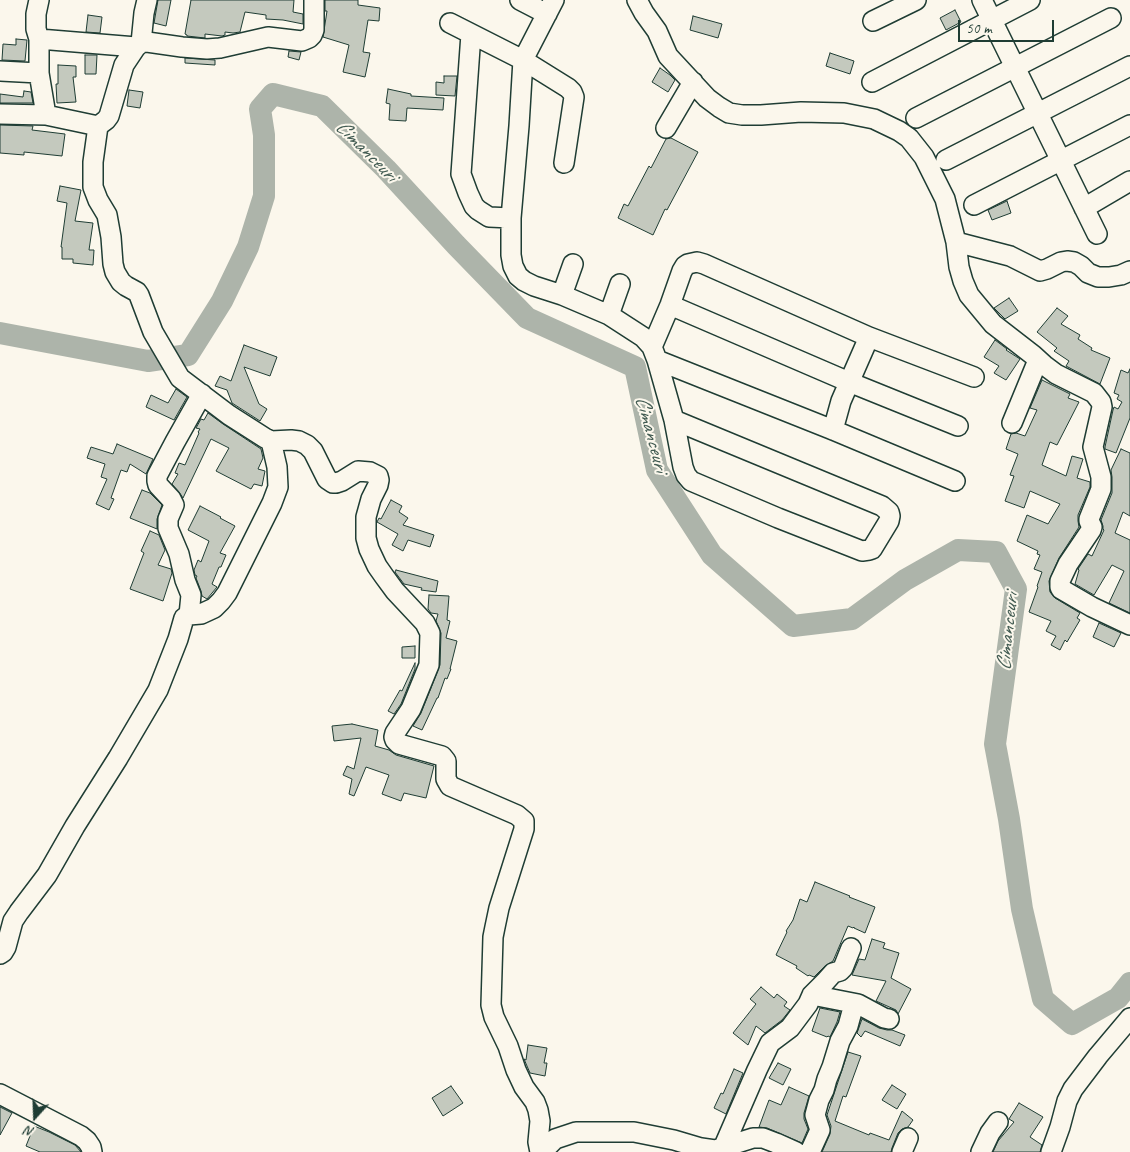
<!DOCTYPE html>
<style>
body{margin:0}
#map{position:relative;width:1130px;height:1152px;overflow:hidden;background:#fbf7ec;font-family:Caveat,sans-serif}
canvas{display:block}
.north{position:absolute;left:10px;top:1092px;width:50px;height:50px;-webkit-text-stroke:4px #fbf7ec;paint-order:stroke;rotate:200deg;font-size:14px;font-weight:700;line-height:20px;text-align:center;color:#1f3d34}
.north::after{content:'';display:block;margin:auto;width:18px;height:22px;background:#1f3d34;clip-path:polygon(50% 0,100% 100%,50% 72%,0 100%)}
.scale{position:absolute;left:958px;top:20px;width:96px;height:22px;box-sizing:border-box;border:2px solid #1f3d34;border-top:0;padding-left:6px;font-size:15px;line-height:18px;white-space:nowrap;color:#1f3d34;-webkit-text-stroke:4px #fbf7ec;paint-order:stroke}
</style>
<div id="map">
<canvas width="1130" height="1152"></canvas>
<div class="north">N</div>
<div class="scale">50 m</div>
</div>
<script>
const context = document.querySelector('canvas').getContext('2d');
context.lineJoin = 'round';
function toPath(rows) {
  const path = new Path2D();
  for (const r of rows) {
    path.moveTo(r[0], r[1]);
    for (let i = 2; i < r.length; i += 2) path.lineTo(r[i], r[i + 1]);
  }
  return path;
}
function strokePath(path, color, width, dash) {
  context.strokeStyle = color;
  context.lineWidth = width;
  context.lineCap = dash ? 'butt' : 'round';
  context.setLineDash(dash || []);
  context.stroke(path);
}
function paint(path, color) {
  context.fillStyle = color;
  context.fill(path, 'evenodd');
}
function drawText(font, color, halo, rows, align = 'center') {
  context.font = font + ' Caveat,sans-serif';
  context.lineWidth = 4;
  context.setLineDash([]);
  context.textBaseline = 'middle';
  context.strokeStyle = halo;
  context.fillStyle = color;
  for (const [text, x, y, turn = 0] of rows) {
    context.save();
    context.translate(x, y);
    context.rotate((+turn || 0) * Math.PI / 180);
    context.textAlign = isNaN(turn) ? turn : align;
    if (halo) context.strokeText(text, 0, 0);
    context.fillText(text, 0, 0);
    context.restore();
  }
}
strokePath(toPath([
 [0,333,148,361,188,355,222,301,248,247,264,196,264,135,260,109,273,94,322,106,386,169,456,245,527,318,635,367,657,470,712,555,793,626,852,619,905,580,958,550,996,552,1016,589,995,744,1009,819,1022,909,1043,999,1072,1024,1118,998,1130,983]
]), '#adb4aa', 22);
const building = toPath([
 [158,0,171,0,166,26,154,23,158,0],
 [191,0,294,0,293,12,303,14,303,24,283,20,266,19,266,15,245,12,240,32,233,33,225,32,225,35,222,36,205,34,205,38,187,36,187,35,185,34,191,0],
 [325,0,358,0,358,5,380,8,379,21,368,20,363,52,370,53,365,77,343,72,349,45,323,37,327,11,325,11,325,0],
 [955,10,961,22,946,30,940,18,955,10],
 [88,15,102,17,100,33,86,32,88,15],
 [693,16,722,24,718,38,690,30,693,16],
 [16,39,27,40,25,61,2,60,3,44,16,45,16,39],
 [289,51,301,52,299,60,288,57,289,51],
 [830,53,854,61,850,74,826,66,830,53],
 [85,55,97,55,96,74,85,74,85,55],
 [185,58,215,60,215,65,185,63,185,58],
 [58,65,76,66,76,77,73,77,76,102,57,103,56,84,58,84,58,65],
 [660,68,670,75,675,80,668,92,652,82,660,68],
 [444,76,457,76,455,96,436,95,436,82,444,83,444,76],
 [388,89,411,94,411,96,444,98,443,110,407,108,406,121,389,120,390,104,386,103,388,89],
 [129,90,143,92,140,108,127,106,129,90],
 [24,91,31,92,33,103,0,103,0,94,23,97,24,91],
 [0,125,33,126,32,130,65,134,62,156,24,152,24,155,0,153,0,125],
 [671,138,698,152,667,210,665,209,653,235,618,218,624,204,628,206,649,166,651,168,666,139,671,138],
 [60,186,81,190,75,221,93,223,89,250,94,250,93,265,73,263,73,259,62,259,62,247,61,247,67,203,57,201,60,186],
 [1007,201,1011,213,992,220,988,210,1007,201],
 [1009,298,1018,311,1005,319,994,308,1009,298],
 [1057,308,1068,316,1061,324,1080,335,1078,339,1092,348,1091,350,1110,358,1100,384,1066,366,1069,361,1054,351,1057,348,1037,332,1057,308],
 [995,340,1007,349,1006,350,1020,359,1006,380,994,373,999,366,984,357,995,340],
 [244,345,277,357,270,376,244,367,259,404,267,409,260,421,232,403,227,390,215,386,220,376,231,381,244,345],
 [1130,369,1130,418,1116,453,1105,449,1105,447,1113,410,1114,407,1118,409,1122,402,1117,399,1119,395,1114,393,1121,370,1128,373,1130,369],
 [1042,380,1070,394,1068,398,1079,402,1057,445,1050,442,1042,465,1066,476,1072,456,1083,459,1077,478,1090,482,1090,487,1078,515,1078,521,1079,527,1059,558,1049,581,1050,592,1055,598,1080,613,1077,618,1080,620,1067,642,1065,640,1060,650,1051,645,1056,636,1046,631,1051,621,1029,612,1038,587,1037,586,1042,572,1034,569,1040,555,1037,554,1038,551,1017,541,1027,515,1048,524,1060,504,1030,491,1024,508,1005,501,1014,476,1010,475,1018,454,1006,449,1011,434,1016,433,1025,436,1037,410,1030,408,1042,380],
 [176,389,187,397,174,420,146,407,151,395,168,403,176,389],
 [208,413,223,424,261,449,263,458,258,469,265,471,262,486,254,484,251,489,216,471,229,448,211,439,183,498,179,492,172,484,178,474,175,473,179,463,185,465,199,433,198,432,200,429,196,428,201,419,204,420,208,413],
 [117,444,153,459,146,474,130,464,127,472,121,470,111,498,114,499,109,510,96,504,107,479,101,477,105,464,87,458,91,447,113,454,117,444],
 [1121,449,1130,453,1130,516,1123,512,1115,533,1130,540,1130,613,1109,603,1124,571,1112,565,1094,595,1075,584,1079,570,1078,569,1088,554,1092,556,1104,530,1103,529,1103,526,1101,520,1112,493,1112,477,1111,470,1121,449],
 [142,490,150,493,162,505,157,519,157,529,130,518,142,490],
 [391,500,402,506,399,512,408,518,403,525,434,535,430,547,408,540,403,551,392,545,398,534,377,522,379,518,381,519,391,500],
 [200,506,221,517,220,518,235,526,220,553,226,555,221,567,219,567,212,584,217,587,207,599,202,596,201,591,196,578,197,576,195,575,194,570,198,560,201,562,209,541,188,530,200,506],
 [150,531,159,535,165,550,158,565,171,569,172,573,163,601,130,589,144,553,141,551,150,531],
 [396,570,438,581,436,592,421,590,422,588,404,584,395,572,396,570],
 [429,595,449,596,447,620,450,621,446,638,457,641,450,669,451,669,447,679,445,678,438,698,437,698,422,730,413,726,421,713,440,665,441,633,436,621,438,614,431,613,428,609,429,595],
 [1099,623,1121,633,1114,647,1093,637,1099,623],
 [415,646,415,658,402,658,402,647,415,646],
 [415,663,415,669,401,704,394,714,388,711,400,690,402,691,415,663],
 [352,724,378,730,375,746,389,750,396,755,434,766,426,798,404,793,401,801,382,794,389,775,366,767,354,796,349,794,352,779,343,775,347,766,354,769,361,738,334,741,332,726,352,724],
 [815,882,850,896,849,897,875,907,865,933,854,928,854,927,853,928,848,926,833,961,825,966,814,977,809,975,808,976,796,968,797,966,776,955,787,932,786,931,793,920,800,899,807,902,815,882],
 [872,939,885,943,883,948,899,953,891,978,911,989,898,1014,896,1010,876,1001,886,981,852,975,859,959,865,960,872,939],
 [761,987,774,998,777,994,787,1002,784,1006,790,1010,782,1020,765,1033,756,1026,748,1045,733,1033,756,1004,750,999,761,987],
 [820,1008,840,1012,837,1022,830,1037,828,1036,827,1037,812,1031,820,1008],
 [862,1019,879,1028,887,1030,892,1030,905,1035,900,1046,865,1031,861,1037,857,1033,862,1019],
 [528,1045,547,1048,544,1063,547,1063,545,1076,530,1073,524,1059,526,1060,528,1045],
 [848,1052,861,1056,846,1097,843,1096,835,1121,869,1135,870,1133,889,1140,902,1111,913,1120,908,1127,902,1129,898,1133,892,1148,891,1152,822,1152,830,1134,831,1126,827,1115,848,1052],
 [778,1063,791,1069,783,1085,769,1078,778,1063],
 [734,1069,743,1073,726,1114,714,1108,721,1093,723,1094,734,1069],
 [892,1085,906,1094,897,1109,882,1100,892,1085],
 [451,1086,463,1103,443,1116,432,1098,451,1086],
 [789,1087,809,1096,804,1113,804,1119,808,1129,802,1143,767,1128,759,1127,769,1100,781,1105,789,1087],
 [1019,1103,1043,1117,1030,1137,1042,1145,1040,1152,993,1152,998,1141,1014,1122,1009,1119,1019,1103],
 [0,1107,12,1113,0,1135,0,1107],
 [34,1126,49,1132,75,1145,81,1152,40,1152,26,1146,34,1126]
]);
paint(building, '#c4c9be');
strokePath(building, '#1f3d34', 1);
const minor = toPath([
 [39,0,36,14,36,29,39,39,39,73,46,115,98,126],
 [314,0,314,30,312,35,309,38,302,41,268,37,220,48,207,49,182,47,147,42,141,43,136,47,124,65,109,116,106,120,98,126,93,162,93,187,98,200,107,215,111,237,113,264,115,272,121,282,126,286,137,292,139,295,153,332,180,378,229,415,265,438,271,441,291,440,299,441,307,445,313,451,327,479,333,483,336,483,342,481,358,471,370,472,378,476,379,480,378,485,371,499,366,517,366,538,369,549,377,566,384,576,395,591,425,623,430,633,429,665,411,709,395,733,394,737,395,740,399,744,442,756,446,761,446,779,450,786,517,815,524,821,524,829,499,908,495,927,493,937,491,1005,494,1017,508,1046,516,1070,524,1087,535,1102,538,1110,540,1121,538,1142,540,1152],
 [520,0,547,14],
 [554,0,523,60,519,126,511,218,511,255,513,266,518,276,524,281,534,286,562,295,609,315,643,337,652,347,657,360,674,420,683,467,686,475,691,481,778,518,862,551,869,550,872,549,889,521,890,516,889,512,882,506,674,420],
 [637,0,644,13,657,31,668,56,707,98,719,107,729,113,742,115,761,115,801,112,844,113,874,119,899,131,909,138,924,157,945,199,956,242,959,267,963,281,969,295,993,324,1033,355,1044,365,1056,374,1094,393,1101,402,1102,407,1093,447,1101,477,1101,489,1089,519,1089,521,1092,527,1091,530,1068,564,1060,581,1060,587,1061,589,1092,607,1130,625],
 [982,0,1097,234],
 [873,21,916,0],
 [450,23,523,60,568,88,572,92,574,97,564,163],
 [471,34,461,174,468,193,474,206,478,210,489,217,511,218],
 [39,39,136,47],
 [141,43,144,13,147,0],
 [0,71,39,73],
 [872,82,1030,0],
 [0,114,46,115],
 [916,118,1111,18],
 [666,128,693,82],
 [946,160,1130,66],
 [974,205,1130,125],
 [1084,208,1130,181],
 [956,242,1010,256,1040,271,1047,269,1061,262,1067,261,1074,262,1081,266,1088,273,1098,277,1109,277,1121,275,1130,271],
 [562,295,573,264],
 [670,305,849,382,958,426],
 [609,315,620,284],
 [869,337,974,377],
 [652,347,670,305,682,271,685,266,688,264,697,262,704,264,869,337,841,401,833,430],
 [657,360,833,430,955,481],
 [1012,423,1038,360],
 [189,615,191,595,185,580,179,554,168,528,168,519,174,505,171,499,158,485,157,481,157,476,175,442,202,394],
 [0,954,3,952,6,947,13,921,19,912,47,875,75,826,118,758,158,690,178,639,184,618,189,615,201,614,214,608,221,601,227,593,272,503,278,487,277,467,271,441],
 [812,995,858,1004,884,1018,889,1019],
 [0,1094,81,1136,87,1141,91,1147,92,1152],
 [724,1146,757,1070,770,1043,790,1028,808,1004,812,995,825,982,833,973,840,971,843,968,851,948],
 [542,1152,555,1139,576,1132,634,1132,674,1140,701,1148,715,1150,753,1138,763,1138,776,1143,796,1152],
 [810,1152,820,1130,815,1115,819,1100,824,1090,827,1079,832,1067,840,1041,848,1026,854,1004],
 [902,1152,908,1138],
 [981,1152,990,1133,998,1122],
 [1051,1152,1060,1127,1067,1101,1073,1089,1098,1056,1130,1018]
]);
strokePath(minor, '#1f3d34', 22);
strokePath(minor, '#fbf7ec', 19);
drawText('italic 21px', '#425b52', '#fbf7ec', [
 ["Cimanceuri",366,151,45],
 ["Cimanceuri",651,434,75],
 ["Cimanceuri",1008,632,-84]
]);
</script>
